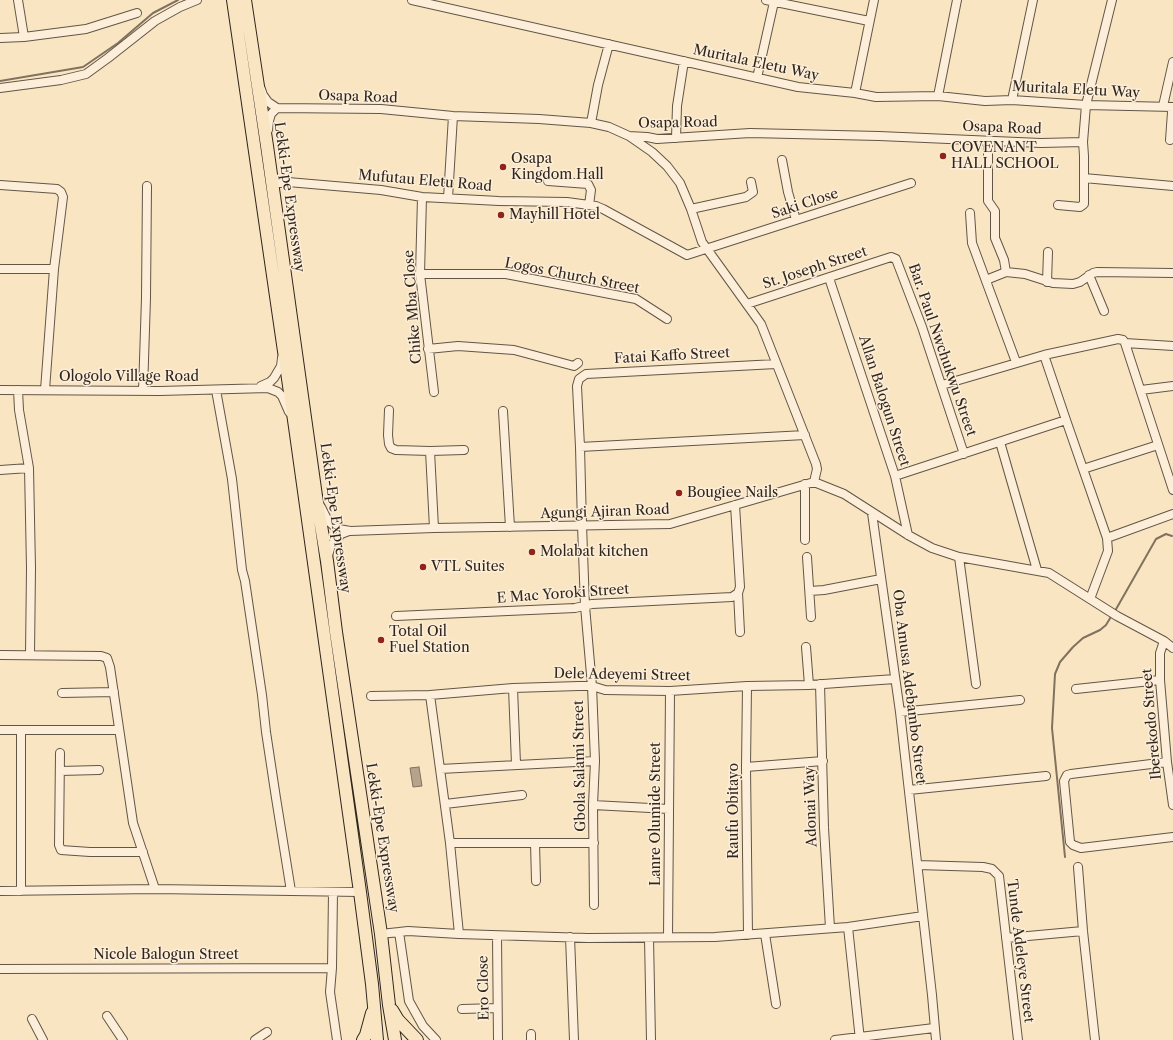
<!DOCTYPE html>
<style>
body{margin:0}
canvas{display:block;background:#fae5c3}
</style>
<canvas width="1173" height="1040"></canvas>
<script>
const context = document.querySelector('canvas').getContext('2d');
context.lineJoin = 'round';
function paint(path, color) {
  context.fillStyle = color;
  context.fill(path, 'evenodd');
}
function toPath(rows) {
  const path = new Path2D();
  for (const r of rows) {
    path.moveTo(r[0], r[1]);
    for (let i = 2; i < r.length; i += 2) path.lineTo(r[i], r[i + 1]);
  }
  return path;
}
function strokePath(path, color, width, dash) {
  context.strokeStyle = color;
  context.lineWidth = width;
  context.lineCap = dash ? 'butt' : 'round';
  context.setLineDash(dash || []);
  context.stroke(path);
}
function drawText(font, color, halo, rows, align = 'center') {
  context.font = font + ' "Libre Caslon Text",serif';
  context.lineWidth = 3;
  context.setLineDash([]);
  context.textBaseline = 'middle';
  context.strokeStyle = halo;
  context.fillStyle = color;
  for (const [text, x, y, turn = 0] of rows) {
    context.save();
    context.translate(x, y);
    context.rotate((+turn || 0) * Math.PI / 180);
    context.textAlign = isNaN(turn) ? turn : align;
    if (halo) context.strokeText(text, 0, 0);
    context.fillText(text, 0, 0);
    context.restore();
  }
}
const water = toPath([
 [419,767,422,786,413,787,410,768,419,767]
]);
paint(water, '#b5a48b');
strokePath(water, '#80725f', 1);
strokePath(toPath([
 [0,81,83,67,118,43,153,13,178,0],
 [1115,611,1156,539,1166,534,1172,536],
 [1065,857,1052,728,1055,674,1060,662,1073,647,1083,638,1100,630,1106,625,1112,615]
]), '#80725f', 2);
const minor = toPath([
 [18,0,24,37],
 [412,0,798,87,855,93,876,97,938,96,985,101,1012,100,1086,105,1173,107],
 [766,0,869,21],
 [0,38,24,37,86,29,137,13],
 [757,78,774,2],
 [0,88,61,80,86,74,108,58,155,21,180,7,197,0],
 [261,89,263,95,268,102,277,108],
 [855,93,874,0],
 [938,96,957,0],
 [1012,100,1033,0],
 [1163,106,1173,62],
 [277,108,381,109,453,116,539,119,591,123,609,127,629,136,647,137,657,139,750,133,879,136,1041,143,1083,142],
 [591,123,598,85,609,44],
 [268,130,269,121,271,114,277,108],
 [629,136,652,152,667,166,680,183,691,209,702,242,761,324,816,464,817,469,814,482],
 [676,138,677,106,684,61],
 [1170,140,1172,112,1172,107],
 [988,141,988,201,995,211,995,238,1004,260,1006,272],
 [782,160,788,192,796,220],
 [1084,178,1173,186],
 [548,181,588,184,591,190,589,205],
 [272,184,288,182,381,190,422,197,499,201,567,202,596,206,603,209,687,255,911,183],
 [0,185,57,189,61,192,63,197,54,269,45,390],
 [422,197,420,274,434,392],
 [448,198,453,116],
 [1058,205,1080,207,1084,204,1084,156,1083,142,1086,105,1112,0],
 [691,209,746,197,753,192,751,182],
 [970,213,972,243,1016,362],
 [0,269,54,269],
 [420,274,506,274,636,299,667,319],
 [1089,275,1104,311],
 [829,278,895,476,908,535],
 [986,280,1006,272,1025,274,1053,283,1073,284,1080,282,1093,273,1097,272,1173,273],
 [1047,282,1048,252],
 [747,304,891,257,896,259,922,327,964,454],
 [1125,343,1173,346],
 [428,349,458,346,514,350,574,366,578,363],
 [1044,355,1066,420,1107,538,1108,551,1090,599],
 [942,385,1044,355,1118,339,1123,340,1125,343,1173,490],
 [261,386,270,382,274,378,281,366,282,358],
 [0,390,160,391,268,388,278,392,282,396,289,412],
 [18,390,19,410,29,468,31,568,30,655],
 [216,390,232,479,242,570,245,581,262,695,266,732,276,798,291,891],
 [1141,390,1173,386],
 [143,391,146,298,147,186],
 [389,410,388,435,389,444,391,448,396,450,430,451,464,450],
 [503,411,510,527],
 [1000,442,1037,570],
 [580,447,805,435],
 [430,451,434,528],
 [1083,469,1158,445],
 [0,470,29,468],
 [895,476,1066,420],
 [805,484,805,540],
 [321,507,328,521,334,526,339,529,350,531,434,528,670,524,814,482,844,494,908,535,932,548,959,557,1049,573,1117,616,1164,641,1173,648],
 [872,513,900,712,932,995,936,1040],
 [1107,538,1173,514],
 [328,556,331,545,336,540,341,534,349,531],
 [807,557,811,617],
 [959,557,976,684],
 [810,591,824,590,881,579],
 [738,593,740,632],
 [396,616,575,608,592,604,732,597,738,593,740,587,735,505],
 [1164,641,1160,653,1160,680,1167,762,1173,805],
 [806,647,809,685],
 [0,655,101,656,107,658,110,667,133,823,155,889],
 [820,684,824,828,830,928],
 [747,686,746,767,748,935],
 [513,688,516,764],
 [1076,689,1160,680],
 [62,693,114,692],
 [430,695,450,843,459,934],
 [371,696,430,695,513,688,579,686,592,686,605,690,670,691,747,686,809,685,895,679],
 [900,712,1020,700],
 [0,730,118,730],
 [21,730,21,891],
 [60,753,59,845,61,850,90,852,143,852],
 [1167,762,1071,774,1067,775,1064,781,1070,842,1073,845,1081,848,1173,837],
 [746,767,823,761],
 [440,769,595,761],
 [60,771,99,770],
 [909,790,1046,776],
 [445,804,522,795],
 [593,805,669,809],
 [450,843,594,843],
 [535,843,536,881],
 [918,865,983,867,992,869,999,876,1018,1040],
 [1078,867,1083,931,1095,1040],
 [0,891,155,889,360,892],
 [333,892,332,968,330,992,337,1040],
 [594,905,593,805,595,761,592,686,585,606,582,525,580,447,577,386,579,379,586,374,776,364],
 [848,927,860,1040],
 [399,932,409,1001,423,1026,436,1040],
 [381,934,408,931,459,934,588,938,715,937,848,927,923,916],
 [765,934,776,1004],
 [497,936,498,1040],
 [570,937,574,1040],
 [668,937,670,691],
 [649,938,651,1040],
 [1006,938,1083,931],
 [0,969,332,968],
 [462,1009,497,1008],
 [107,1016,123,1040],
 [32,1019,43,1040],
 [255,1040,267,1032],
 [531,1040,531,1034],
 [835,1040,934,1028]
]);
const highway = toPath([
 [233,0,295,427,360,892,372,984,377,1040],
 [245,0,267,146,316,496,327,561,336,632,381,934,389,1005,395,1040],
 [392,1010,398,1020,417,1040],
 [363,1040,366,1035,372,1013]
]);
strokePath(minor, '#625647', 10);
strokePath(highway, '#30261e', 14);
strokePath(minor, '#fceed8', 8);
strokePath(highway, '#fae5c3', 12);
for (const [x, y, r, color] of [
 [943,156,4,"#8f2418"],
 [503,167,4,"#8f2418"],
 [501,215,4,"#8f2418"],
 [679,493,4,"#8f2418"],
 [532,552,4,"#8f2418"],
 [423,567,4,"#8f2418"],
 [381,640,4,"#8f2418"]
]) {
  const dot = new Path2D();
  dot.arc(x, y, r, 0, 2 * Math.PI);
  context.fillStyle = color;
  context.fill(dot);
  strokePath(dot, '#fceed8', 1.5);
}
drawText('14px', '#30261e', '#fceed8', [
 ["Muritala Eletu Way",756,63,12],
 ["Muritala Eletu Way",1076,90,3],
 ["Osapa Road",358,97,2],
 ["Osapa Road",678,123,-1],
 ["Osapa Road",1002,128,2],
 ["Mufutau Eletu Road",425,181,5],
 ["Lekki-Epe Expressway",289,197,82],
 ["Saki Close",805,204,-18],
 ["St. Joseph Street",815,268,-18],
 ["Logos Church Street",572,276,11],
 ["Chike Mba Close",413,307,-94],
 ["Bar. Paul Nwchukwu Street",942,350,71],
 ["Fatai Kaffo Street",672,356,-3],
 ["Ologolo Village Road",129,377],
 ["Allan Balogun Street",884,401,72],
 ["Agungi Ajiran Road",605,512,-2],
 ["Lekki-Epe Expressway",335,518,82],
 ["E Mac Yoroki Street",563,594,-4],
 ["Dele Adeyemi Street",622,675,1],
 ["Oba Amusa Adebambo Street",909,687,83],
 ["Iberekodo Street",1152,724,-95],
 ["Gbola Salami Street",580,766,-91],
 ["Adonai Way",811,807,-92],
 ["Raufu Obitayo",734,811,-90],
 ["Lanre Olumide Street",656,814,-90],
 ["Lekki-Epe Expressway",382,838,81],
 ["Tunde Adeleye Street",1020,951,83],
 ["Nicole Balogun Street",166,955],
 ["Ero Close",484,988,-91]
]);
drawText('14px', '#30261e', '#fceed8', [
 ["COVENANT",951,148],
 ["HALL SCHOOL",951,164],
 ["Osapa",511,159],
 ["Kingdom Hall",511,175],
 ["Mayhill Hotel",509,215],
 ["Bougiee Nails",687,493],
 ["Molabat kitchen",540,552],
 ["VTL Suites",431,567],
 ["Total Oil",389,632],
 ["Fuel Station",389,648]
], 'left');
</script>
